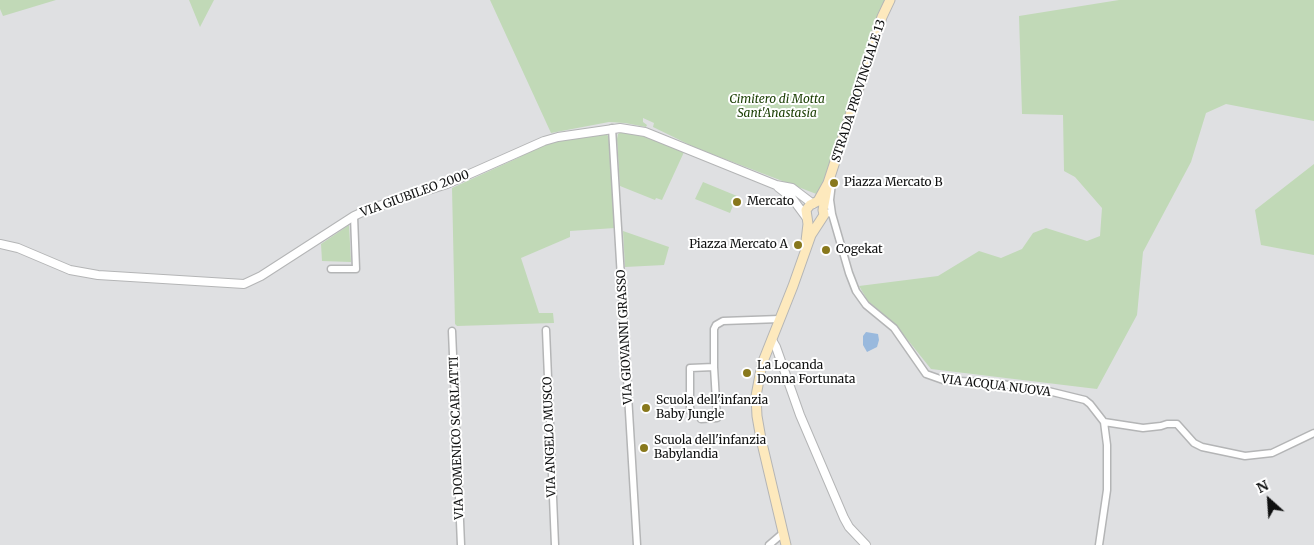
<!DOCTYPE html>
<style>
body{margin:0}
#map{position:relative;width:1314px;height:545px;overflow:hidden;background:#dfe0e2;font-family:Merriweather,serif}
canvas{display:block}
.north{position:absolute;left:1244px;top:475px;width:50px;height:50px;-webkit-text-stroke:4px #fff;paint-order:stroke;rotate:334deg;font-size:14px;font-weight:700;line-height:20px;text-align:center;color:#0f1010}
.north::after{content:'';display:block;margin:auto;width:18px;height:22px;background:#0f1010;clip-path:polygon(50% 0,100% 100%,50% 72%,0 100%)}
</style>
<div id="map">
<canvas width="1314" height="545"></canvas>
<div class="north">N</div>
</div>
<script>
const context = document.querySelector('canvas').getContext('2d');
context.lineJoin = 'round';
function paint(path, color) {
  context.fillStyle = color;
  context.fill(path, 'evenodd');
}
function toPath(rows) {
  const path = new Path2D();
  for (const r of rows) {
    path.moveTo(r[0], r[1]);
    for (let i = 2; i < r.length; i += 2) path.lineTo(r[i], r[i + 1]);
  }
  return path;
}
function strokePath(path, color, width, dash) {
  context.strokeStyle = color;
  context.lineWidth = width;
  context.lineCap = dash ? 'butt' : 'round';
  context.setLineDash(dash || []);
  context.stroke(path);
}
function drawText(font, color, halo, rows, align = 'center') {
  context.font = font + ' Merriweather,serif';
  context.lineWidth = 4;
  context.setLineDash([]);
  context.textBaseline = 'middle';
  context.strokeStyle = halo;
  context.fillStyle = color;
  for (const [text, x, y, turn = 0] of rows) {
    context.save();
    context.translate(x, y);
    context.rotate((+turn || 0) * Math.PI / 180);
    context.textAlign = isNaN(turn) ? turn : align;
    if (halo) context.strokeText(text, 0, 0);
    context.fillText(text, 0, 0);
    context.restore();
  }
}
paint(toPath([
 [0,0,56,0,3,16,0,9],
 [189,0,214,0,200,27],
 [490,0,885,0,819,195,696,148,653,127,654,123,643,118,643,122,647,125,646,127,625,123,609,122,551,133],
 [1119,0,1314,0,1314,121,1226,104,1206,113,1191,162,1143,252,1137,315,1097,389,931,369,895,324,868,301,859,286,938,276,979,251,1001,258,1022,249,1033,233,1046,228,1087,241,1100,236,1102,208,1075,177,1064,171,1063,115,1022,114,1019,16],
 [622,131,643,136,684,152,662,200,656,198,655,200,620,186,617,139,618,134],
 [606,133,610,139,616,222,615,228,570,231,570,237,521,258,539,313,553,313,554,323,457,326,455,324,452,188,520,157,538,146,554,141],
 [1314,164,1314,255,1261,245,1255,210],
 [703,182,737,196,730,213,695,199],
 [349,225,351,262,322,261,321,244],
 [623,231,669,247,664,265,625,267]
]), '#c1d9b7');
paint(toPath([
 [866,332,878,334,879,340,877,347,867,352,863,345,863,336]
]), '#99b9dd');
const minor = toPath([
 [612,128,637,545],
 [832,183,830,200,832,214],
 [824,212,832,214,849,273,856,291,866,305,894,328,926,374,943,380,993,383,1040,389,1085,400,1090,404,1104,422,1107,445,1107,490,1099,545],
 [331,269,356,269,354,216],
 [546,330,555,545],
 [452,331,461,545],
 [690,411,690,368,714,367],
 [701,419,717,418,714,367,714,329,716,325,723,321,780,319],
 [1104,422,1143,428,1161,426,1167,424,1177,424,1194,443,1202,447,1245,456,1272,453,1314,433],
 [769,545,783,533]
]);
const tertiary = toPath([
 [778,187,792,198,806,217],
 [0,244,18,248,70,270,98,275,244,284,261,276,354,216,369,209,447,184,544,141,558,137,620,128,645,132,776,185,792,188,813,204],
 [772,340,776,347,800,415,844,518,849,527,866,545]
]);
const secondary = toPath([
 [806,241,808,224,806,210,810,205,818,201,828,183,882,17,890,0],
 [786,545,761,439,757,416,756,396,762,364,793,286,811,235,824,215,823,210,828,183]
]);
strokePath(minor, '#b4b5b6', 9);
strokePath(tertiary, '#b4b5b6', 10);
strokePath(secondary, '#b4b5b6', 11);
strokePath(minor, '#fff', 6);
strokePath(tertiary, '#fff', 8);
strokePath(secondary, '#fde9bd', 9);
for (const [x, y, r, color] of [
 [834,183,5,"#88781c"],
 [737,202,5,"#88781c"],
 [798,245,5,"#88781c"],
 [826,250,5,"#88781c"],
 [747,373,5,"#88781c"],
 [646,408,5,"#88781c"],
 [644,448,5,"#88781c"]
]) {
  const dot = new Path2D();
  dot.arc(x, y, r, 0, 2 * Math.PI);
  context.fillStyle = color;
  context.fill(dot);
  strokePath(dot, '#fff', 2);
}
drawText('12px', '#0f1010', '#fff', [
 ["STRADA PROVINCIALE 13",859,91,-72],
 ["VIA GIUBILEO 2000",415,194,-20],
 ["VIA GIOVANNI GRASSO",625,337,-93],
 ["VIA ACQUA NUOVA",996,386,7],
 ["VIA ANGELO MUSCO",550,437,-92],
 ["VIA DOMENICO SCARLATTI",457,438,-92]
]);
drawText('italic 12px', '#1d4006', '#fff', [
 ["Cimitero di Motta",777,100],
 ["Sant'Anastasia",777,114]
]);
drawText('12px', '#0f1010', '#fff', [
 ["Piazza Mercato B",844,183],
 ["Mercato",747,202],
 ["Piazza Mercato A",788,245,"right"],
 ["Cogekat",836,250],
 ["La Locanda",757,366],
 ["Donna Fortunata",757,380],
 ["Scuola dell'infanzia",656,401],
 ["Baby Jungle",656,415],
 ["Scuola dell'infanzia",654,441],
 ["Babylandia",654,455]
], 'left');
</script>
